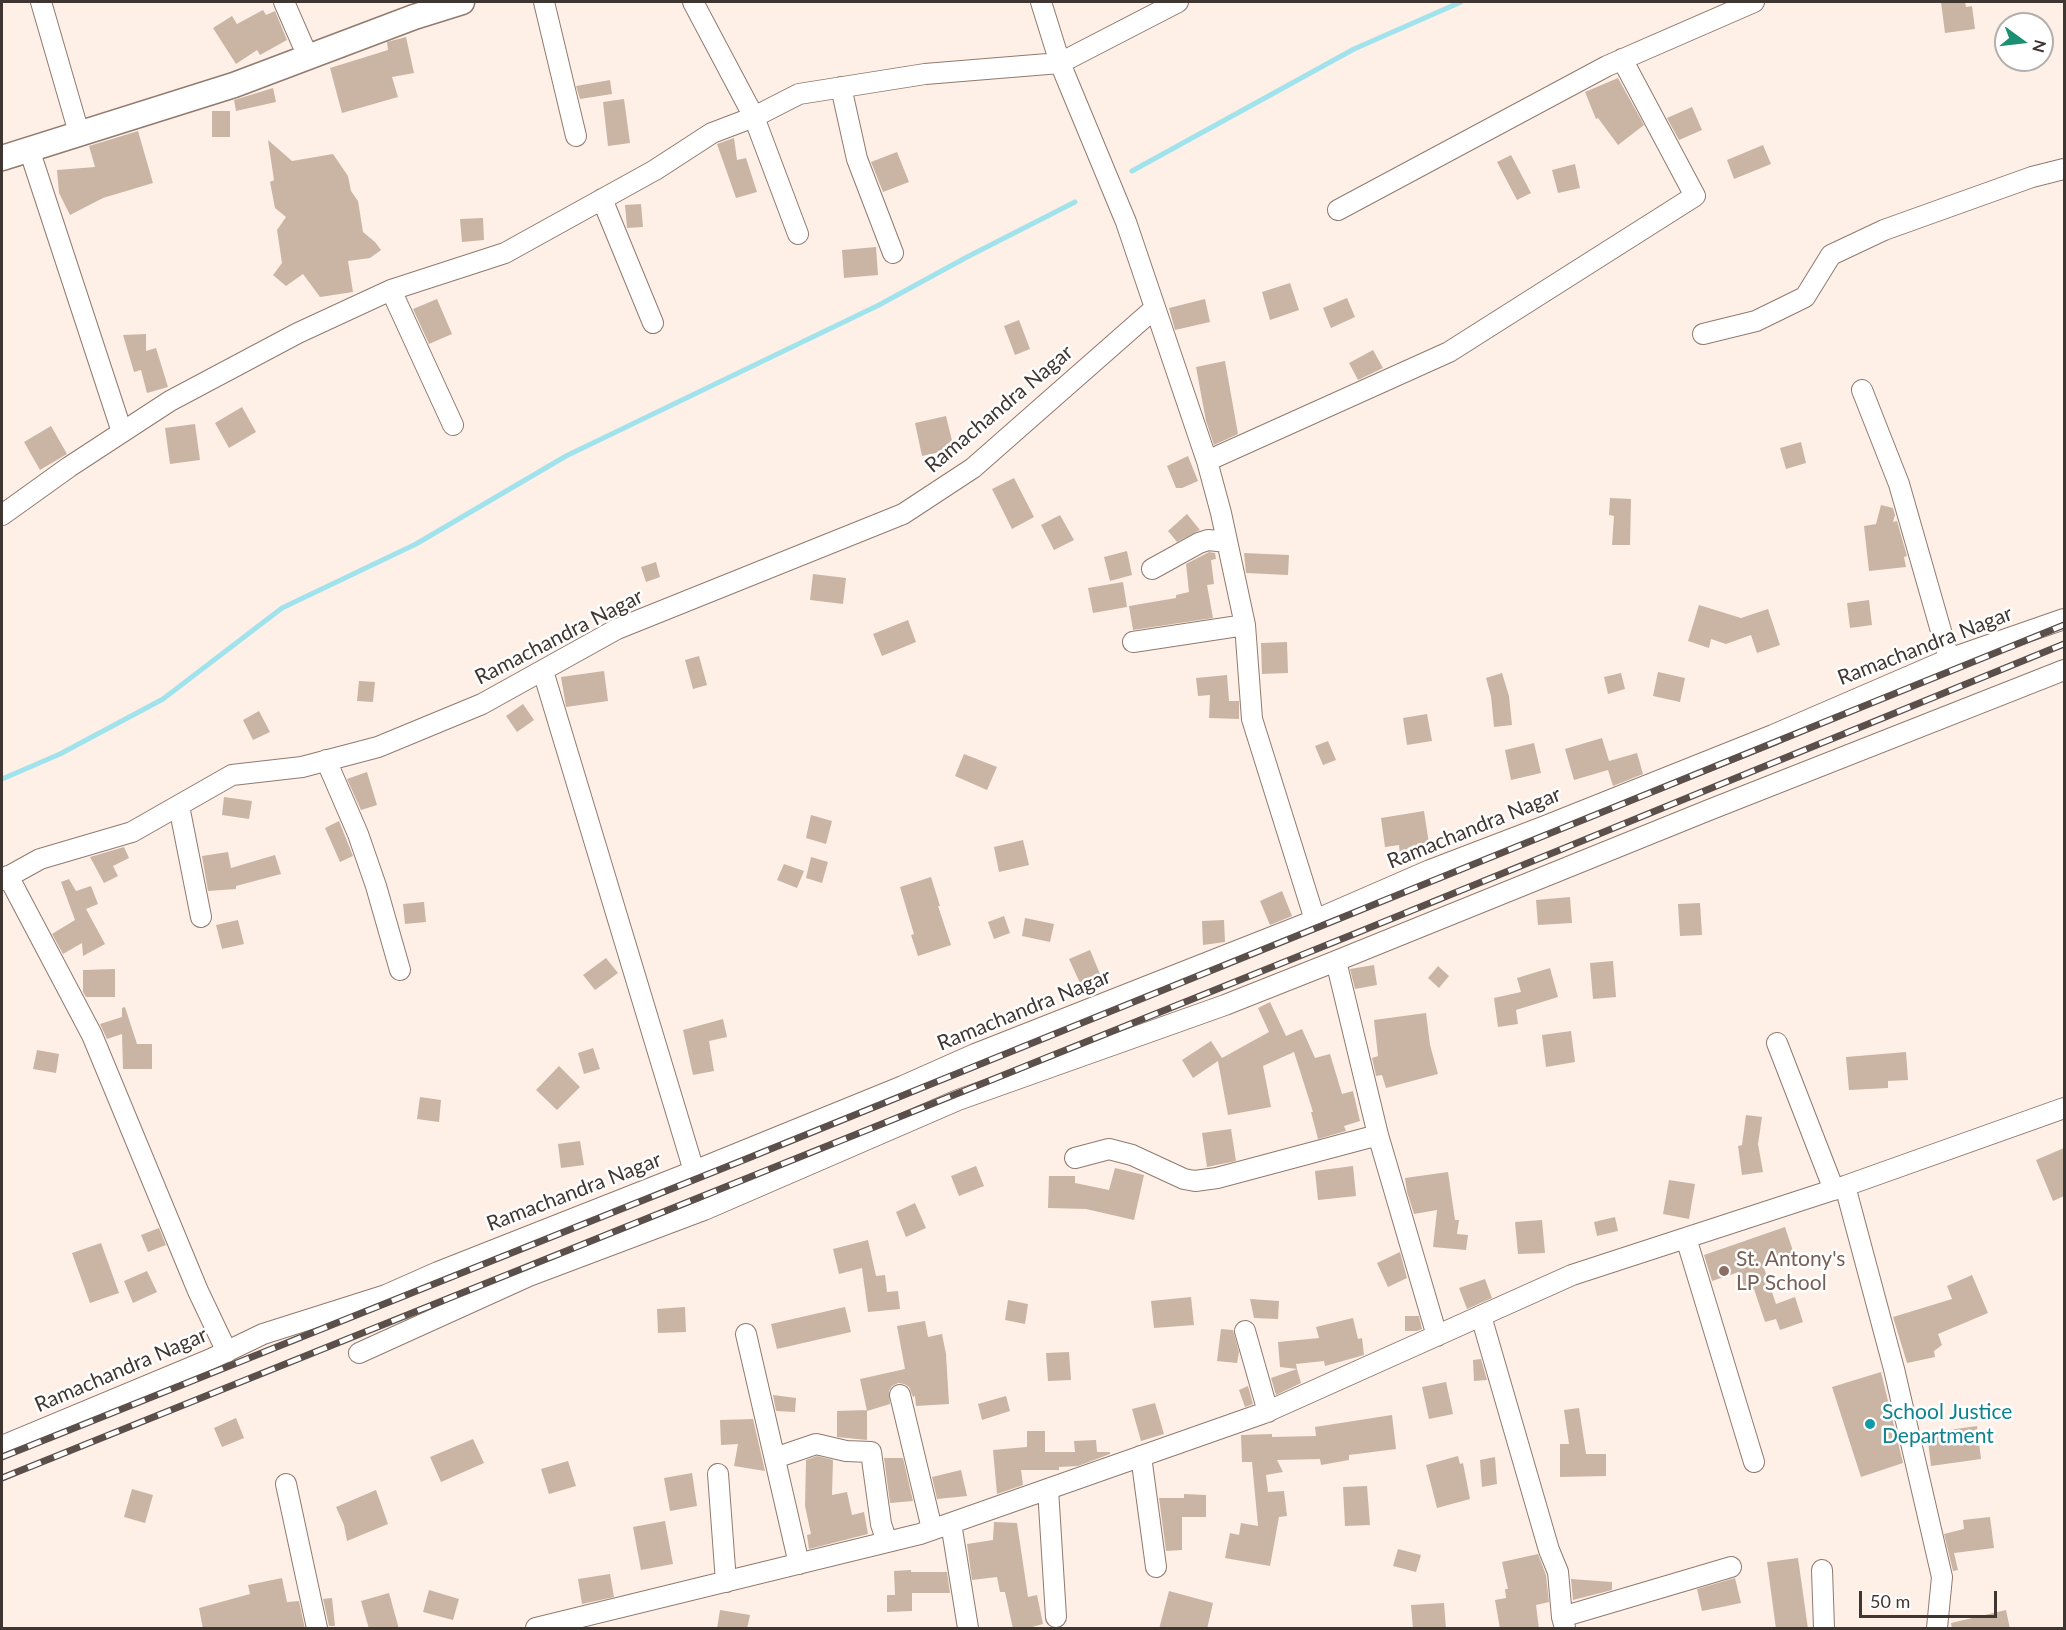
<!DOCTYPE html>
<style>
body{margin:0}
#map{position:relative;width:2066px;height:1630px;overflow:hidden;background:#feefe7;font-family:Lato,sans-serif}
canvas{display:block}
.frame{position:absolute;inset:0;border:3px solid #403631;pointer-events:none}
.north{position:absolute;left:1994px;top:12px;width:60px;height:60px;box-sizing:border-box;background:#fff;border:2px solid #b3afad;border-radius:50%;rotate:105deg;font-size:16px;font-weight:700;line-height:24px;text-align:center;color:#403631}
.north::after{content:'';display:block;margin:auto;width:21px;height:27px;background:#1b8f71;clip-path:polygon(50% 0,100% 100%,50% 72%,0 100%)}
.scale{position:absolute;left:1859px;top:1591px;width:138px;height:27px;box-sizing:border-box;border:3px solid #403631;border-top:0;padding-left:8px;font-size:18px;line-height:21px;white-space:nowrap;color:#403631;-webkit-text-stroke:4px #fff;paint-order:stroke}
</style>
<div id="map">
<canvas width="2066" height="1630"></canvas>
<div class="frame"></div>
<div class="north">N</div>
<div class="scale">50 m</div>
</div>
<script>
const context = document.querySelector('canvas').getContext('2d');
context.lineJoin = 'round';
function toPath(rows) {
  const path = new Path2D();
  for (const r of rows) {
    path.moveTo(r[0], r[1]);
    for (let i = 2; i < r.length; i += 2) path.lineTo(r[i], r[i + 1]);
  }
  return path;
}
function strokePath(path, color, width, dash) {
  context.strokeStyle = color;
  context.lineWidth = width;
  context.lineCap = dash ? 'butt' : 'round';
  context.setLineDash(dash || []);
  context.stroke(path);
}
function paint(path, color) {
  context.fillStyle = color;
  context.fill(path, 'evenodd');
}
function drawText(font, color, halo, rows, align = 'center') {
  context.font = font + ' Lato,sans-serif';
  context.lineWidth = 5;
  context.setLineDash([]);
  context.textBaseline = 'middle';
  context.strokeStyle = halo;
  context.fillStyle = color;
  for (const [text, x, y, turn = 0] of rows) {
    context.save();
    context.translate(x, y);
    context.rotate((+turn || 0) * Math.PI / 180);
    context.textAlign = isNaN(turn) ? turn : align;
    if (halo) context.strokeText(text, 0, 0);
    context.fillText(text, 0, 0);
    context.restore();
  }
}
strokePath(toPath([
 [1132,171,1354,49,1461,2],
 [2,779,60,754,163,699,282,608,416,544,566,456,879,305,967,257,1075,202]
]), '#a0e3ec', 5);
paint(toPath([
 [1941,2,1965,2,1966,7,1972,6,1975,29,1945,33],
 [263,10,266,15,275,11,287,40,260,55,257,50,236,64,213,28,232,16,237,24],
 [406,37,414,73,392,77,398,97,342,113,330,68,388,50,387,42],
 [1618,78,1644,125,1618,145,1598,118,1596,119,1585,92],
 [610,80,612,94,580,99,576,86],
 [273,88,276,102,236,111,234,100],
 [624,99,630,143,608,146,603,102],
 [1692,107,1702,130,1679,140,1667,118],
 [212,111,230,111,230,137,212,137],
 [138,131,153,183,103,198,70,215,59,193,57,170,95,167,89,146],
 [734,138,737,160,746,158,757,192,736,198,717,144],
 [268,140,292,161,333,154,348,176,351,191,358,201,363,232,375,242,381,250,370,258,348,261,353,292,320,297,303,274,286,286,273,275,282,263,277,230,286,217,275,208,270,182,274,180],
 [1763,145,1771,164,1734,179,1727,160],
 [897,152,909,182,883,192,871,162],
 [1511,155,1531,193,1517,200,1497,162],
 [1575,164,1580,188,1558,193,1552,170],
 [641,204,643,227,627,228,625,205],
 [483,218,484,240,462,242,460,219],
 [876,247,878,275,844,278,842,250],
 [1290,283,1299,310,1270,320,1262,292],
 [1347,298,1355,317,1331,328,1323,308],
 [437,299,452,334,429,344,413,309],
 [1205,299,1210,322,1175,330,1169,308],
 [1019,320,1030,349,1015,355,1004,326],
 [146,334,146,351,156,348,168,387,147,393,141,370,134,372,123,335],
 [1373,350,1383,368,1358,380,1349,363],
 [1225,361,1238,434,1214,445,1206,421,1196,367],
 [242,407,256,432,229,448,215,423],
 [946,416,954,449,922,456,915,423],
 [195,424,200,460,170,464,165,428],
 [51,426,67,454,40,470,24,442],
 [1801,442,1806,463,1786,469,1780,448],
 [1188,456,1198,481,1182,488,1176,488,1167,466],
 [1014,478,1034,517,1012,529,992,489],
 [1610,498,1631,499,1630,545,1612,545,1614,516,1609,515],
 [1881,505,1893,508,1895,515,1893,522,1897,521,1907,556,1904,557,1906,567,1869,571,1864,526,1876,524],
 [1187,514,1200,530,1177,542,1168,531],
 [1060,515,1074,540,1054,550,1041,525],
 [1127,551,1132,575,1110,581,1104,557],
 [1209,552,1215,553,1216,559,1211,560,1214,584,1207,585,1213,618,1133,630,1129,606,1176,598,1176,595,1189,592,1186,564],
 [1244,553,1289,555,1288,575,1246,573],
 [656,562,660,577,646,582,641,567],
 [813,574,846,578,843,604,810,600],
 [1123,582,1127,607,1093,613,1088,588],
 [1869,600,1872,625,1850,628,1847,603],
 [1699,605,1741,618,1768,609,1780,645,1757,653,1751,635,1726,644,1711,639,1709,648,1688,641],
 [908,620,916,642,882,656,873,634],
 [1287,642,1288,673,1262,674,1261,643],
 [699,656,707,685,693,689,685,660],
 [604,671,608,701,566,707,561,677],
 [1658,672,1685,678,1680,702,1653,696],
 [1502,673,1509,696,1512,725,1494,727,1491,696,1486,678],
 [1621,673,1625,689,1608,694,1604,677],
 [1227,675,1229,701,1239,701,1239,719,1209,718,1210,695,1198,696,1196,678],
 [359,681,375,682,373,702,357,701],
 [523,704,534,720,517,732,506,716],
 [259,711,270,732,253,740,243,720],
 [1427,714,1432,741,1407,745,1403,718],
 [1602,738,1609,761,1637,753,1643,774,1613,786,1608,770,1574,780,1565,749],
 [1328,741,1336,760,1323,765,1315,746],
 [1534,743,1541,773,1511,780,1505,750],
 [964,754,997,767,987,790,955,776],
 [367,772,377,805,361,810,347,779],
 [224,797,252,801,249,819,222,815],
 [1424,811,1430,850,1400,855,1399,845,1385,847,1381,818],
 [811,815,832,821,826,844,806,838],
 [339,821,353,856,340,862,325,828],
 [1023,840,1029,865,999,872,994,847],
 [124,847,129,858,113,866,118,876,104,883,90,857],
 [228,852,231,868,275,855,281,874,236,886,236,889,208,891,202,856],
 [811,857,828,862,822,883,806,878],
 [784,864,804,871,797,888,777,880],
 [931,877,940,906,938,906,951,945,918,956,911,935,914,934,900,887],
 [69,879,76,891,91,886,98,904,86,909,105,944,83,956,82,943,63,954,52,934,75,920,61,882],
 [1282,891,1292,916,1270,925,1260,901],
 [1570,897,1572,923,1538,925,1536,900],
 [424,902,426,922,405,924,403,904],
 [1700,903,1702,935,1680,936,1678,904],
 [1004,916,1010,933,994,939,988,922],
 [1025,918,1054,924,1050,942,1022,936],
 [238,920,244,944,222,949,216,925],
 [1224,920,1225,942,1203,945,1202,921],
 [1090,950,1100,974,1080,983,1069,959],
 [606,958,618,973,595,990,583,975],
 [1613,961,1616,997,1593,999,1590,963],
 [1374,965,1377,985,1355,989,1350,969],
 [1438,966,1449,976,1439,988,1428,978],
 [1550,968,1558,997,1516,1010,1518,1024,1498,1027,1494,998,1521,992,1517,978],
 [115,969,115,997,86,997,83,992,83,970],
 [1270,1002,1286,1036,1302,1029,1315,1058,1330,1054,1342,1094,1353,1091,1360,1121,1344,1126,1346,1131,1318,1139,1311,1112,1313,1112,1294,1052,1263,1066,1271,1107,1228,1115,1218,1061,1193,1078,1182,1060,1211,1041,1222,1058,1269,1032,1258,1008],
 [125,1007,137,1044,152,1044,152,1069,123,1069,122,1034,107,1039,100,1024,122,1017,122,1008],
 [1426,1013,1430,1045,1438,1074,1386,1088,1382,1075,1376,1076,1372,1058,1378,1056,1374,1020],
 [723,1019,727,1037,709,1041,714,1071,693,1075,683,1030],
 [1571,1031,1575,1062,1546,1067,1542,1035],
 [593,1048,600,1069,584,1074,578,1053],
 [37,1050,59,1054,56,1073,33,1069],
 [1906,1052,1908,1080,1888,1081,1888,1088,1849,1090,1846,1057],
 [559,1066,580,1087,557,1110,536,1090],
 [420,1097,441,1100,439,1122,417,1119],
 [1746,1115,1762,1117,1758,1144,1763,1172,1742,1175,1738,1146,1742,1145],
 [1231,1129,1236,1161,1207,1167,1202,1133],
 [580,1141,584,1165,561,1168,558,1144],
 [2064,1148,2064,1196,2053,1201,2036,1160],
 [976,1166,984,1186,959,1196,951,1176],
 [1353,1166,1356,1196,1318,1200,1315,1171],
 [1115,1168,1144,1175,1134,1220,1086,1209,1048,1208,1049,1176,1075,1176,1075,1183,1109,1190],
 [1448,1172,1455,1220,1459,1220,1457,1234,1468,1235,1466,1250,1433,1247,1437,1210,1414,1214,1407,1192,1405,1178],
 [1669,1180,1695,1184,1689,1219,1663,1214],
 [915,1203,926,1228,906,1237,896,1212],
 [1615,1217,1618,1231,1597,1236,1594,1222],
 [1542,1220,1545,1253,1518,1254,1515,1222],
 [1785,1227,1794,1254,1763,1265,1776,1304,1795,1297,1803,1322,1780,1330,1776,1319,1765,1322,1754,1289,1746,1292,1739,1272,1712,1281,1704,1255],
 [159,1228,166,1245,148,1252,141,1235],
 [868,1240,876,1276,885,1275,887,1292,898,1291,900,1309,868,1312,862,1268,839,1274,833,1249],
 [101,1243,119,1293,90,1303,72,1253],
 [1400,1252,1407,1278,1388,1287,1377,1263],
 [147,1271,157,1292,133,1303,124,1281],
 [1972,1275,1988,1313,1938,1334,1942,1345,1934,1351,1935,1357,1907,1363,1893,1317,1952,1299,1947,1286],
 [1485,1279,1492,1298,1467,1309,1459,1288],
 [1191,1297,1194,1325,1154,1328,1151,1301],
 [1250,1299,1279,1301,1278,1319,1254,1318],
 [1008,1300,1028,1304,1025,1324,1005,1320],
 [685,1307,686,1332,658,1333,657,1309],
 [845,1307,851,1332,777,1349,771,1324],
 [1405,1316,1419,1316,1422,1329,1417,1331,1405,1331],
 [1353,1318,1358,1339,1362,1338,1364,1355,1325,1366,1324,1361,1296,1364,1297,1369,1280,1367,1278,1342,1319,1338,1316,1327],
 [925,1321,928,1337,942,1334,946,1354,949,1404,916,1406,915,1396,913,1397,909,1387,904,1384,898,1383,892,1386,889,1391,890,1404,867,1411,860,1379,905,1369,897,1326],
 [1221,1329,1233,1330,1239,1352,1237,1363,1217,1361],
 [1069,1352,1071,1380,1048,1381,1046,1353],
 [1481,1359,1487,1380,1474,1381,1473,1360],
 [1297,1369,1301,1383,1276,1395,1271,1378],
 [1881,1372,1903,1463,1861,1477,1832,1387],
 [1446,1382,1453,1414,1429,1419,1422,1387],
 [1248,1386,1253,1404,1245,1407,1239,1390],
 [773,1395,796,1398,795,1412,776,1411],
 [1006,1396,1010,1411,982,1420,978,1404],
 [1155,1403,1164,1434,1141,1441,1132,1409],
 [1579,1408,1586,1454,1606,1454,1606,1476,1560,1477,1560,1444,1569,1444,1564,1410],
 [867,1410,867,1440,837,1437,837,1411],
 [1392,1415,1396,1449,1349,1455,1349,1460,1321,1465,1320,1459,1277,1460,1283,1472,1266,1475,1268,1492,1284,1491,1287,1516,1279,1517,1270,1566,1225,1558,1230,1533,1239,1535,1241,1523,1258,1526,1252,1462,1242,1462,1241,1435,1272,1434,1272,1437,1316,1436,1315,1427],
 [236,1418,244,1438,222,1447,214,1428],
 [753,1419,765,1471,734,1466,738,1444,721,1445,720,1420],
 [1977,1426,1981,1459,1931,1466,1927,1433],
 [1027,1431,1045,1431,1045,1452,1075,1452,1074,1441,1096,1440,1097,1452,1110,1452,1110,1454,1078,1466,1059,1467,1059,1470,1021,1470,1023,1485,997,1494,993,1450,1027,1447],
 [473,1439,484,1463,441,1482,430,1457],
 [817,1456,833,1460,832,1495,847,1492,852,1515,864,1512,868,1534,809,1549,807,1535,811,1534,805,1506,806,1460],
 [1458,1456,1460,1464,1463,1463,1470,1499,1437,1508,1426,1465],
 [1495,1457,1497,1484,1482,1487,1480,1460],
 [884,1458,903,1458,913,1501,890,1503],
 [568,1461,576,1486,549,1494,541,1469],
 [961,1470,967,1496,937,1499,932,1477],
 [692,1473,697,1506,670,1511,664,1478],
 [1367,1486,1370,1525,1345,1526,1343,1487],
 [132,1489,153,1495,145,1523,124,1517],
 [376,1490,388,1524,347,1541,344,1525,336,1507],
 [1184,1494,1206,1495,1206,1517,1182,1517,1182,1550,1166,1551,1159,1498,1184,1498],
 [1990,1517,1994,1548,1954,1553,1958,1570,1953,1571,1944,1534,1964,1529,1963,1520],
 [665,1521,673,1564,641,1570,633,1527],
 [994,1522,1017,1523,1028,1597,1037,1595,1043,1624,1025,1629,1013,1629,1005,1592,1000,1592,997,1577,972,1580,967,1544,993,1540],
 [1398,1549,1421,1555,1416,1572,1393,1566],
 [1538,1554,1546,1575,1549,1602,1536,1605,1539,1629,1500,1629,1495,1600,1506,1598,1505,1589,1508,1589,1502,1562],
 [1798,1558,1808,1629,1776,1629,1767,1562],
 [911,1570,911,1572,947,1572,950,1593,912,1593,912,1611,887,1612,887,1595,895,1595,894,1571],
 [610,1574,614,1597,582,1604,578,1579],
 [282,1578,287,1602,299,1601,305,1629,203,1629,199,1608,250,1594,248,1585],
 [1735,1578,1741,1603,1702,1611,1697,1589],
 [1571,1579,1612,1582,1612,1590,1573,1600],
 [429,1590,459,1599,453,1620,423,1612],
 [1169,1591,1213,1603,1207,1629,1159,1629],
 [389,1593,399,1629,369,1629,361,1601],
 [332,1598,335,1626,329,1626,323,1599],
 [1444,1603,1446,1629,1413,1629,1411,1605],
 [720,1610,750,1615,747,1629,717,1629],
 [2006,1610,2010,1629,1952,1629,1951,1623]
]), '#cab5a4');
const minor = toPath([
 [41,2,79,133],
 [284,2,308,57],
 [544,2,576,136],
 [693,2,754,117,798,234],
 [1041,2,1060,63,1126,222,1207,461,1221,513,1245,625,1252,719,1315,920],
 [841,87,857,159,893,253],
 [29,149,122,432],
 [602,199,653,323],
 [1338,210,1607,66,1754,2],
 [391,290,453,425],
 [1703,334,1756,321,1805,297,1831,255,1884,230,2032,177,2064,169],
 [1862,390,1899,484,1949,659],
 [1207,461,1449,352,1695,196,1622,59],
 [2,515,69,467,170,401,298,333,391,290,505,253,655,170,712,133,754,117,799,94,925,74,1060,63,1178,2],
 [1152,569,1199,543,1208,540,1227,542],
 [1133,642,1245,625],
 [543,671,694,1171],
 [326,760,358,834,376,886,400,970],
 [179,806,201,917],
 [8,876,92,1035,198,1291,227,1352],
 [2,880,40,859,132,832,232,775,302,767,378,747,482,704,617,629,903,514,973,468,1155,308],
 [1777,1043,1834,1190],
 [1075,1158,1109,1149,1132,1155,1184,1179,1195,1181,1217,1178,1378,1135],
 [1845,1186,1894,1369,1942,1577,1937,1628],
 [1686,1238,1754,1462],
 [1481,1316,1549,1550,1558,1572,1562,1617,1565,1628],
 [1245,1331,1268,1412],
 [746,1334,799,1564],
 [1437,1336,1378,1135,1336,961,1709,810,2064,670],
 [359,1353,529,1276,704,1210,958,1100,1225,1005,1336,961],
 [900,1395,932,1529],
 [2,1446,211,1359,263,1334,386,1295,438,1272,694,1171,903,1086,975,1054,1315,920,1430,870,1545,826,1773,735,1949,659,2064,619],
 [1141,1456,1156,1567],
 [775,1458,816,1444,846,1451,871,1452,881,1524,887,1542],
 [718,1474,726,1582],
 [286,1484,317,1628],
 [1048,1489,1056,1617],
 [951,1523,968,1628],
 [1822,1570,1824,1628],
 [1562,1617,1731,1567],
 [536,1628,920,1534,1264,1413,1572,1275,1845,1186,2064,1108]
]);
const tertiary = toPath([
 [2,158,234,85,414,17,462,2]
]);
strokePath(minor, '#917a6e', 22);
strokePath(tertiary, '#917a6e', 27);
strokePath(minor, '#fff', 20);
strokePath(tertiary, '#fff', 24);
const rail = toPath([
 [2,1457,746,1159,2064,625],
 [2,1478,1359,932,2064,644]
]);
strokePath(rail, '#5a4f4a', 7);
strokePath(rail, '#fff', 4.5, [14]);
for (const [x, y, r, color] of [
 [1724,1271,6,"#8d6e63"],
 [1870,1424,6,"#0f9aa8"]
]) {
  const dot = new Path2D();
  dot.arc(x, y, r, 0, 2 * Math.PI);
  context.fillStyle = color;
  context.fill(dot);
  strokePath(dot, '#fff', 2);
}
drawText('21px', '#403631', '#fff', [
 ["Ramachandra Nagar",999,409,-40],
 ["Ramachandra Nagar",559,637,-27],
 ["Ramachandra Nagar",1925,646,-21],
 ["Ramachandra Nagar",1474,828,-22],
 ["Ramachandra Nagar",1024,1010,-22],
 ["Ramachandra Nagar",574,1192,-21],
 ["Ramachandra Nagar",121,1370,-23]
]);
drawText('21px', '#785e54', '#fff', [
 ["St. Antony's",1736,1259],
 ["LP School",1736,1283]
], 'left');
drawText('21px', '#0d838f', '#fff', [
 ["School Justice",1882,1412],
 ["Department",1882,1436]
], 'left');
</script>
